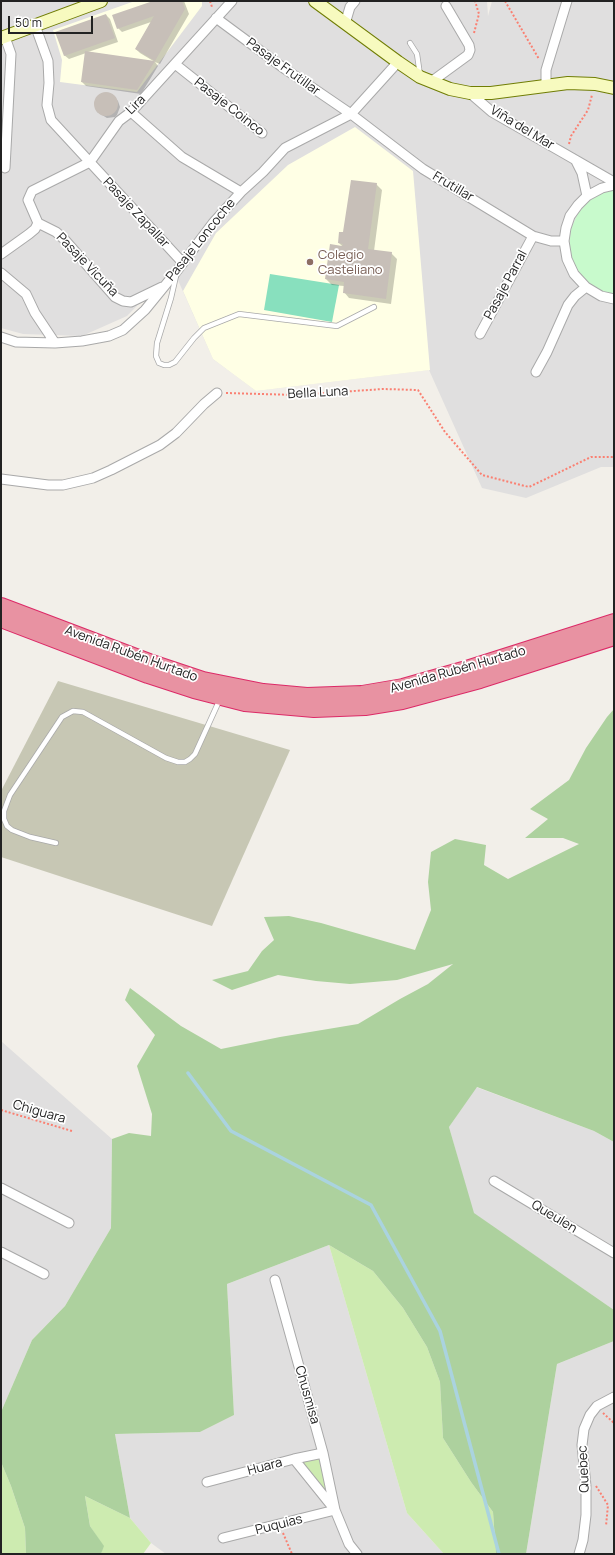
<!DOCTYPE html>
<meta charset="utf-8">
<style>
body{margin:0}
#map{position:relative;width:615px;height:1555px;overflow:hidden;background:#f2efe9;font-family:Manrope,sans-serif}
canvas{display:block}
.frame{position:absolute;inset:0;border:2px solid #222;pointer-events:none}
.scale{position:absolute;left:8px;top:16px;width:85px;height:18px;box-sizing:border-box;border:2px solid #222;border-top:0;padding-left:5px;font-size:12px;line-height:14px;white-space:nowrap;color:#222;-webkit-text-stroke:3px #fff;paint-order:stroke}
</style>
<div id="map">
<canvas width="615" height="1555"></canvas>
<div class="frame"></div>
<div class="scale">50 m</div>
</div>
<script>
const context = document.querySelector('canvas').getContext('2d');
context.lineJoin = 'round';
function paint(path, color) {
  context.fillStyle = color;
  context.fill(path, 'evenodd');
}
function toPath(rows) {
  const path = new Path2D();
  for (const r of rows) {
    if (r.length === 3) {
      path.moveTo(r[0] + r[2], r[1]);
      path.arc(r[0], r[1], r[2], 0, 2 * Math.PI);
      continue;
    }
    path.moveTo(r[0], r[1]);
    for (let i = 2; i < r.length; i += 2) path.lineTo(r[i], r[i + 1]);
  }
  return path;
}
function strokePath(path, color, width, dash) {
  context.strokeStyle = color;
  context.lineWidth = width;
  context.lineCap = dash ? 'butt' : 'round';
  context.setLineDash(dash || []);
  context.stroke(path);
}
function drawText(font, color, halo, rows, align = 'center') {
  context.font = font + ' Manrope,sans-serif';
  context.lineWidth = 3.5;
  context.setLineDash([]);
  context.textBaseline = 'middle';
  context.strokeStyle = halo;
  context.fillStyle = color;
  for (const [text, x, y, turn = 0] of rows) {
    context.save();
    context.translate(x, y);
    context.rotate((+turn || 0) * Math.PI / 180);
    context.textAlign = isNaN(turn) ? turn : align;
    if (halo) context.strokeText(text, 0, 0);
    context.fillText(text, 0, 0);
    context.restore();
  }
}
paint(toPath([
 [1,1,487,1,488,16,492,1,614,1,614,467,601,467,526,498,482,488,429,370,256,391,213,359,173,269,127,316,82,336,23,334,1,328],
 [1,1041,112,1139,111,1228,65,1306,32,1340,1,1412],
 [476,1087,594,1131,614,1142,614,1310,473,1213,449,1127],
 [329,1245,407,1513,444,1554,166,1554,151,1543,130,1518,115,1434,200,1432,234,1415,227,1284],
 [614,1341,614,1554,526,1554,557,1364]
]), '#e0dfdf');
paint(toPath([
 [135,1,202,1,202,6,137,92,60,82,62,60,53,30],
 [355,127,413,171,430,370,256,391,213,359,183,291,216,233,288,165]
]), '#ffffe5');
paint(toPath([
 [58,681,290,750,212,926,1,857,1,791]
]), '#c7c7b4');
paint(toPath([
 [329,1245,373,1271,403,1308,427,1347,440,1382,443,1438,471,1482,493,1512,496,1554,444,1554,407,1513],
 [321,1457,330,1503,301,1462],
 [1,1462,11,1486,25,1528,26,1554,1,1554],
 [85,1496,130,1518,151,1543,143,1554,101,1554,103,1546,90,1526]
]), '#cdebb0');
paint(toPath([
 [614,709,614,1142,594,1131,477,1087,449,1127,474,1213,614,1310,614,1341,557,1364,526,1554,496,1554,493,1512,471,1482,443,1438,440,1382,427,1347,403,1308,373,1271,329,1245,227,1284,234,1415,200,1432,115,1434,130,1518,85,1496,90,1526,104,1546,101,1554,26,1554,25,1528,11,1486,1,1462,1,1412,32,1340,65,1306,111,1228,112,1139,129,1133,151,1136,152,1114,137,1066,155,1035,125,1000,130,988,181,1026,221,1049,280,1037,358,1024,400,999,428,984,453,964,397,980,350,984,316,981,278,975,232,990,212,980,248,971,262,951,274,940,264,917,289,916,321,923,415,950,431,910,428,882,431,852,455,839,486,845,484,865,508,879,579,844,563,838,525,838,548,819,530,809,569,780,586,748,607,717]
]), '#add19e');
paint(toPath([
 [614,190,614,295,598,290,584,279,574,265,569,247,571,229,578,213,590,200,606,191]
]), '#c8facc');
paint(toPath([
 [270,274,339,285,332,322,264,310]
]), '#88e0be');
paint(toPath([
 [155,1,184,1,189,14,160,64,155,62,158,66,141,94,86,86,82,82,86,53,69,59,64,55,106,15,110,19,118,42,88,52,155,62,140,53,136,49,151,22,122,32,118,28],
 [102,93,112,95,118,101,120,107,117,115,115,117,107,118,97,112,95,105,97,98],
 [376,184,382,190,374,251,391,253,397,259,391,304,349,298,344,292,344,286,332,285,326,279,343,247,339,243]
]), '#0003');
strokePath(toPath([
 [188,1073,231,1131,371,1205,440,1331,499,1554]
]), '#aad3df', 3.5);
paint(toPath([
 [153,1,182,1,185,9,155,61,135,49,154,16,117,29,112,15],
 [106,14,115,38,64,56,55,32],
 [85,51,155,61,137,90,81,82],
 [106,104,12],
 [351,180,377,183,368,249,392,252,386,299,343,293,344,282,325,279,330,244,342,246,343,244,338,243,339,232,343,232]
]), '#c7bfb8');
const lane = toPath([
 [410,43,417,54,420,75],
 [176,276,171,298,157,343,156,356,159,363,164,365,169,365,175,362,194,338,204,328,239,314,337,326,374,307],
 [56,843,30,837,12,830,7,826,4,819,4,811,10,795,62,717,73,711,83,712,166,758,178,762,185,762,190,759,195,754,220,699]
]);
const street = toPath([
 [216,18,285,69,351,114,423,169,533,236,551,241,564,241],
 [345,24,350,7,355,1],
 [35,25,48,61,49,83,47,105,51,120,183,263],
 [175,64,262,133],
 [431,82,468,55,470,50,469,45,446,6],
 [546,86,546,70,567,1],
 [470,93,492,112,614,182],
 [131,112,182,157,241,192],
 [576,161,582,173,587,196],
 [5,168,11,54,5,37],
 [614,185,602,188,587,196,578,205,570,216,566,228,564,241,567,259,574,274,586,287,601,296,614,299],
 [1,254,29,234,35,229,38,223],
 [1,273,26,294,35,313,55,343],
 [162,287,131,302,123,301,115,297,64,239,56,232,38,223,28,200,32,191,90,162,119,121,131,112,232,1],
 [480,334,533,236],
 [1,337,16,342,55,343,82,341,109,336,123,330,145,310,176,272,213,223,241,192,263,172,285,148,351,114,398,62],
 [536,372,547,352,568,305,575,296,586,287],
 [1,479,48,485,63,485,93,478,111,470,160,445,176,433,204,404,217,393],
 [494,1181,614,1253],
 [1,1188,69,1223],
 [1,1252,44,1274],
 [275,1280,323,1453,335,1510,349,1544,357,1554],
 [207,1482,294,1459,323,1453],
 [223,1538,335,1510,294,1459],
 [579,1554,583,1540,586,1515,586,1486,582,1445,584,1429,590,1415,597,1406,614,1397]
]);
const secondary = toPath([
 [315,1,398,62,420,77,450,89,470,93,491,93,568,83,595,84,614,88],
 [1,38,101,1]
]);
const highway = toPath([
 [1,606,149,662,203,680,263,692,307,696,362,694,403,687,463,670,614,622],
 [1,619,148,675,194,690,245,703,314,709,365,707,402,701,480,680,614,637]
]);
strokePath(lane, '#a9a9a9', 6);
strokePath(street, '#a9a9a9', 11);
strokePath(secondary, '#707d05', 14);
strokePath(highway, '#dc2a67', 18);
strokePath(toPath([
 [210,1,212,7],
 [505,1,539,59],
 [474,33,479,14,475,1],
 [569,144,571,136,588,110,592,95],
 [226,393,296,395,383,389,418,390,445,432,482,475,529,487,591,457,614,457],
 [1,1110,72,1131],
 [603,1413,614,1423],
 [596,1486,608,1505,606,1526],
 [283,1533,292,1554]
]), '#fa8072', 2, [2, 2]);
strokePath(lane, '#fff', 4.5);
strokePath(street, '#fff', 9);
strokePath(secondary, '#f7fabf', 12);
strokePath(highway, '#e892a2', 16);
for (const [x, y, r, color] of [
 [310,262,4,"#8d6e63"]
]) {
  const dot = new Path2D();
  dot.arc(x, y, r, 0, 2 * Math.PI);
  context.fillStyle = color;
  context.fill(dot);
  strokePath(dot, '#fff', 1.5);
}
drawText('13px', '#222', '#fff', [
 ["Pasaje Frutillar",283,67,36],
 ["Lira",136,105,-45],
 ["Pasaje Coinco",229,107,38],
 ["Viña del Mar",522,128,31],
 ["Frutillar",453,187,31],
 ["Pasaje Zapallar",136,213,47],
 ["Pasaje Loncoche",201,240,-51],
 ["Pasaje Vicuña",87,265,46],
 ["Pasaje Parral",506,285,-62],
 ["Bella Luna",318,393,-3],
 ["Avenida Rubén Hurtado",131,654,20],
 ["Avenida Rubén Hurtado",458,670,-16],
 ["Chiguara",39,1112,16],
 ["Queulen",554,1217,31],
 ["Chusmisa",307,1395,74],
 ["Huara",265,1467,-15],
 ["Quebec",584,1469,-93],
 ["Puquias",279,1525,-14]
]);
drawText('13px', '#785e54', '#fff', [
 ["Colegio",318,255],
 ["Casteliano",318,270]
], 'left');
</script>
